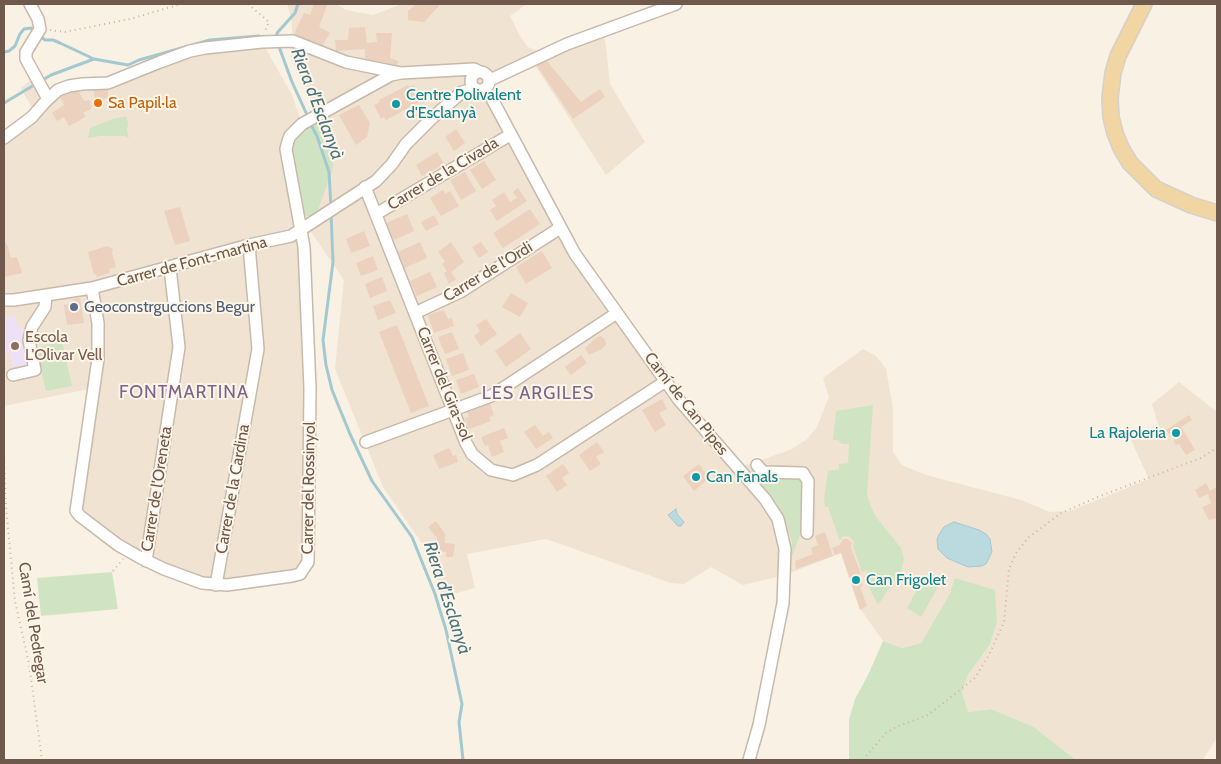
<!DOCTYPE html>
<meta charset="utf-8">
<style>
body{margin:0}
#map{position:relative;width:1221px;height:764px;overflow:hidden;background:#f9f1e3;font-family:Cabin,sans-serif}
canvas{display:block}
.frame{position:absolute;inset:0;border:5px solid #6e594c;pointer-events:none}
</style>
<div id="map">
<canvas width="1221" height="764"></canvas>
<div class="frame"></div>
</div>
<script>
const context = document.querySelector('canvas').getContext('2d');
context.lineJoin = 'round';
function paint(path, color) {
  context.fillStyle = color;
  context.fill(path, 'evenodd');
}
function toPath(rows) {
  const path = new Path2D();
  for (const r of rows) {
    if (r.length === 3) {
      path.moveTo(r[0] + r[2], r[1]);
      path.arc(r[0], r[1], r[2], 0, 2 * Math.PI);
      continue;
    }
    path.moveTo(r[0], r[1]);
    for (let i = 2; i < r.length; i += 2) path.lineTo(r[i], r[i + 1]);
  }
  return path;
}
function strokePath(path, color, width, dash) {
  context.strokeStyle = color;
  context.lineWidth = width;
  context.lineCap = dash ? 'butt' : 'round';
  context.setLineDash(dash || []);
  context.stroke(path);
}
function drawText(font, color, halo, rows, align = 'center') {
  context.font = font + ' Cabin,sans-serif';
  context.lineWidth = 4;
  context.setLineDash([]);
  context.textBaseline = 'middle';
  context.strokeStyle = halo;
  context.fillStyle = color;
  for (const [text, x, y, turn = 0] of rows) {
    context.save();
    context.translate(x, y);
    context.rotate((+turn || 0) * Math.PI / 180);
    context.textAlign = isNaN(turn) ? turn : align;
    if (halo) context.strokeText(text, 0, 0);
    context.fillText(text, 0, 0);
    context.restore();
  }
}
paint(toPath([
 [287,4,336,4,346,10,373,15,402,4,527,4,510,16,520,36,528,47,544,54,604,30,610,84,645,142,606,175,531,59,490,82,489,89,491,97,559,228,679,400,738,468,790,450,806,440,816,429,829,397,823,378,863,349,876,356,886,369,893,408,893,452,902,465,926,475,1021,500,1050,512,1070,511,1149,479,1130,438,1158,424,1152,404,1179,382,1217,412,1217,737,1203,760,1076,760,1034,727,991,709,968,712,962,692,968,675,989,646,955,578,949,595,921,643,902,648,883,641,861,610,841,553,785,575,743,585,711,567,684,584,671,583,546,539,467,554,475,588,442,597,430,555,383,487,335,369,344,280,311,232,312,223,317,213,329,136,321,113,293,63,289,51,293,41,291,17],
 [262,42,292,95,302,124,290,136,304,247,309,549,300,574,222,585,164,569,80,516,94,388,4,406,4,138,35,114,21,88,38,74,51,96,97,84,160,62]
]), '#f0e3d2');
paint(toPath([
 [15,315,18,328,22,327,30,365,13,368,9,353,4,354,4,339,5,339,4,318]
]), '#eee0f5');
paint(toPath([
 [126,116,128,123,127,130,129,138,125,136,100,136,88,138,90,128,113,119],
 [322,118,329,136,333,168,317,213,307,217,303,213,292,156,294,140,297,133],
 [62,341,72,386,46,391,36,348],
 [873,405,867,494,870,504,876,517,901,548,904,559,901,571,878,605,868,585,871,581,867,570,862,572,853,547,854,542,850,537,845,536,842,537,840,541,828,507,825,507,824,499,828,471,839,469,839,464,848,463,849,444,842,444,838,440,833,440,836,411],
 [756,470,800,477,804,483,804,523,792,557,792,541,780,509,764,487,748,472],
 [112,572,118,609,41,616,37,578],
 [924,577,939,585,921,617,907,608],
 [955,578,995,590,997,622,989,646,968,675,962,692,968,712,991,709,1034,727,1076,760,849,760,849,720,855,699,868,675,883,641,902,648,921,643,949,595]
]), '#d0e4c4');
const water = toPath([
 [676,509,677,514,684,522,681,526,678,526,668,515,676,509],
 [954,522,979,530,986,534,990,539,992,552,986,564,981,566,968,567,947,558,938,549,937,539,940,533,944,527,954,522]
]);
paint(water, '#badae0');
strokePath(water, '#a2c8d0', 1);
strokePath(toPath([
 [39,35,45,40,53,40,60,43,94,59,128,65,139,60,210,40,259,36],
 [277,38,277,33,295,13,298,4],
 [278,44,292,82,308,117],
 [4,52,9,51,15,46,20,34,24,29,31,28,35,31],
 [4,103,51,75,94,59],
 [310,123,317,136,329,172,331,208],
 [331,214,333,262,323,340,326,365,332,390,350,434,372,481,412,537,435,594,446,630,462,704,459,722,463,760]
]), '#a2c8d0', 3);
paint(toPath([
 [314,4,327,5,319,27,330,33,321,48,294,34,304,13,310,15],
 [416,4,436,4,439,6,424,22,408,20,408,11],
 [365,27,367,43,377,42,376,33,392,33,390,58,398,61,397,68,365,60,365,49,336,51,335,40,348,40,349,28],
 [546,60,581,102,600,89,605,97,573,119,537,66],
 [408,85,410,87,414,85,420,96,417,97,419,102,386,120,384,117,381,119,374,105,380,102,379,100],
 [108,87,108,98,102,99,102,107,95,108,94,88],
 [77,89,84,101,90,100,91,109,83,113,86,116,82,119,69,126,64,117,57,121,52,113,64,105,59,95],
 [359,105,370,123,367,137,356,145,339,115],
 [456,129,465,143,454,151,445,137],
 [437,152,444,164,422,176,416,165],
 [484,161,496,180,482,189,470,170],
 [465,172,476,191,461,200,450,180],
 [518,188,527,201,497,221,490,210,496,206,492,200,504,192,510,202,517,198,513,192],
 [443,190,445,194,450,191,459,206,441,216,430,198],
 [180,207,190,241,175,245,164,211],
 [530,209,540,224,503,248,493,233],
 [407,214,414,231,394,240,386,223],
 [434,215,439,224,426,231,421,222],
 [364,231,370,246,351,253,346,239],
 [4,240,8,247,11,258,17,257,22,273,4,277],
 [420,242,427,258,405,268,398,252],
 [451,242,464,262,451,272,456,279,449,284,444,273,447,271,442,264,445,261,438,252],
 [481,242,488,252,479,258,472,247],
 [107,246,113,249,112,253,116,267,109,269,110,273,97,277,96,274,94,274,88,252],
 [542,251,552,268,526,284,516,267],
 [373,256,378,270,361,276,356,263],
 [430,272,437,287,417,296,410,281],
 [382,277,387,291,370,298,365,284],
 [511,293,528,303,520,317,502,307],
 [80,298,84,323,67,325,64,305,73,303,73,299],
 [390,300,396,313,378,320,373,306],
 [444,310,448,319,452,318,454,326,434,333,428,315],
 [486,319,497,334,481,346,474,336,480,331,476,325],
 [397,325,429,406,411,413,379,332],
 [452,332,459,349,445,354,438,337],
 [520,333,531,349,506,367,495,351],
 [601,336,605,339,606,345,602,349,589,355,585,348,597,337],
 [463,353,469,370,452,376,446,359],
 [581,355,587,363,571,375,565,367],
 [474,374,479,387,461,394,456,380],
 [662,399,667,409,659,413,666,425,655,432,642,410],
 [490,403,494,415,489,417,491,421,469,429,465,418,469,417,467,412],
 [1189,415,1192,420,1181,427,1195,450,1186,455,1179,444,1176,445,1173,441,1176,439,1175,437,1171,437,1166,430],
 [535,425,543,436,549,432,553,438,536,449,524,432],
 [504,428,508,438,500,441,504,452,492,457,488,445,485,446,481,437],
 [597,442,604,452,596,457,601,464,590,471,579,455],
 [449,448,453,456,456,455,458,462,439,469,433,455],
 [563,464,569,473,562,478,567,485,557,492,546,476],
 [699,464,709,478,694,491,683,476],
 [1206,483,1210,491,1217,487,1217,518,1209,520,1202,507,1211,503,1208,494,1199,498,1195,490],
 [436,521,445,534,445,543,455,544,453,557,446,557,446,552,437,551,437,538,428,527],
 [825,532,833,556,796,569,795,561,813,554,811,548,818,545,815,536],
 [843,539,848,539,852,543,851,548,861,574,859,574,863,586,860,587,867,606,860,610,841,553,835,555,832,548,840,545]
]), '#ebd1be');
const minor = toPath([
 [30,4,38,19,40,29,26,52,26,59,48,99],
 [480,81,9],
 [490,80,567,44,676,4],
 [491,97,575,254,679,400,765,499,778,519,785,549,783,603,759,725,749,760],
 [4,138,32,117,46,101,58,90,69,86,82,84,108,83,160,62,190,51,205,48,262,42,293,41,346,62,390,71,401,73,474,69,480,72],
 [365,187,466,443,472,454,491,470,513,475,537,465,666,381],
 [376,214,510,135],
 [92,288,98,323,98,359,76,511,80,516,118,545,141,558,164,569,202,583,227,585,292,576,300,574,308,562,310,388,304,247,286,149,288,141,290,136,302,124,391,75,401,73],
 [4,300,14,300,92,288,249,245,291,236,376,181,392,164,406,144,431,119,462,92,476,89],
 [415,313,460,292,560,228],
 [13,375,35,370,29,340,32,327,45,307,46,295],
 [366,442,491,396,617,313],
 [757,465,763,472,803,473,808,481,807,533],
 [146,561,179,347,170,268],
 [216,585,258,349,249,245]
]);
const major = toPath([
 [1144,4,1118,56,1113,73,1110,98,1111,117,1115,133,1121,148,1130,163,1156,189,1191,205,1217,213]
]);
strokePath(minor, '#c8b9ab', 14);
strokePath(major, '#d6d1cd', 18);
strokePath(toPath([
 [248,4,269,22,265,31],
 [50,30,65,32,130,19,181,4],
 [4,458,6,507,15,601,29,664,42,760],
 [113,571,123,559],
 [859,760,864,759],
 [863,760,886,733,896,727,928,715,975,678,990,653,1004,622,1009,569,1016,553,1028,538,1061,513,1100,496,1201,458,1217,448]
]), '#cfb4a2', 2, [1, 4]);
strokePath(minor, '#fff', 11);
strokePath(major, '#f1d5a2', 15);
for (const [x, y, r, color] of [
 [98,103,5,"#e8710a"],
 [396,104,5,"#0f9aa8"],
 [74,307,5,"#5c6f8a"],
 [15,346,5,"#8d6e63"],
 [1176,433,5,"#0f9aa8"],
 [696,477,5,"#0f9aa8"],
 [856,580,5,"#0f9aa8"]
]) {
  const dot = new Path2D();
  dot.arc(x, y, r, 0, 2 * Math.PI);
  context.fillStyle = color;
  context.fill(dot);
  strokePath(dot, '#fcf5e8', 2);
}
drawText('16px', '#0d838f', '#fcf5e8', [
 ["Centre Polivalent",406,95],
 ["d'Esclanyà",406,113],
 ["La Rajoleria",1166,433,"right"],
 ["Can Fanals",706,477],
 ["Can Frigolet",866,580]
], 'left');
drawText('16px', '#c56008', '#fcf5e8', [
 ["Sa Papil·la",108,103]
], 'left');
drawText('16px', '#6e594c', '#fcf5e8', [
 ["Carrer de la Civada",443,174,-31],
 ["Carrer de Font-martina",192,262,-15],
 ["Carrer de l'Ordi",488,272,-31],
 ["Carrer del Gira-sol",444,384,68],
 ["Camí de Can Pipes",686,404,52],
 ["Carrer del Rossinyol",309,488,-89],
 ["Carrer de l'Oreneta",157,489,-81],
 ["Carrer de la Cardina",233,489,-80],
 ["Camí del Pedregar",33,623,81]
]);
drawText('16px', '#4e5e75', '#fcf5e8', [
 ["Geoconstrguccions Begur",84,307]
], 'left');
drawText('16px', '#785e54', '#fcf5e8', [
 ["Escola",25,337],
 ["L'Olivar Vell",25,355]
], 'left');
drawText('italic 18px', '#49747f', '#fcf5e8', [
 ["Riera d'Esclanyà",317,104,69],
 ["Riera d'Esclanyà",447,598,72]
]);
context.letterSpacing = '1px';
drawText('18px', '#7e648b', '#fcf5e8', [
 ["FONTMARTINA",184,393],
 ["LES ARGILES",538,394]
]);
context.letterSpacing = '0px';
</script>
